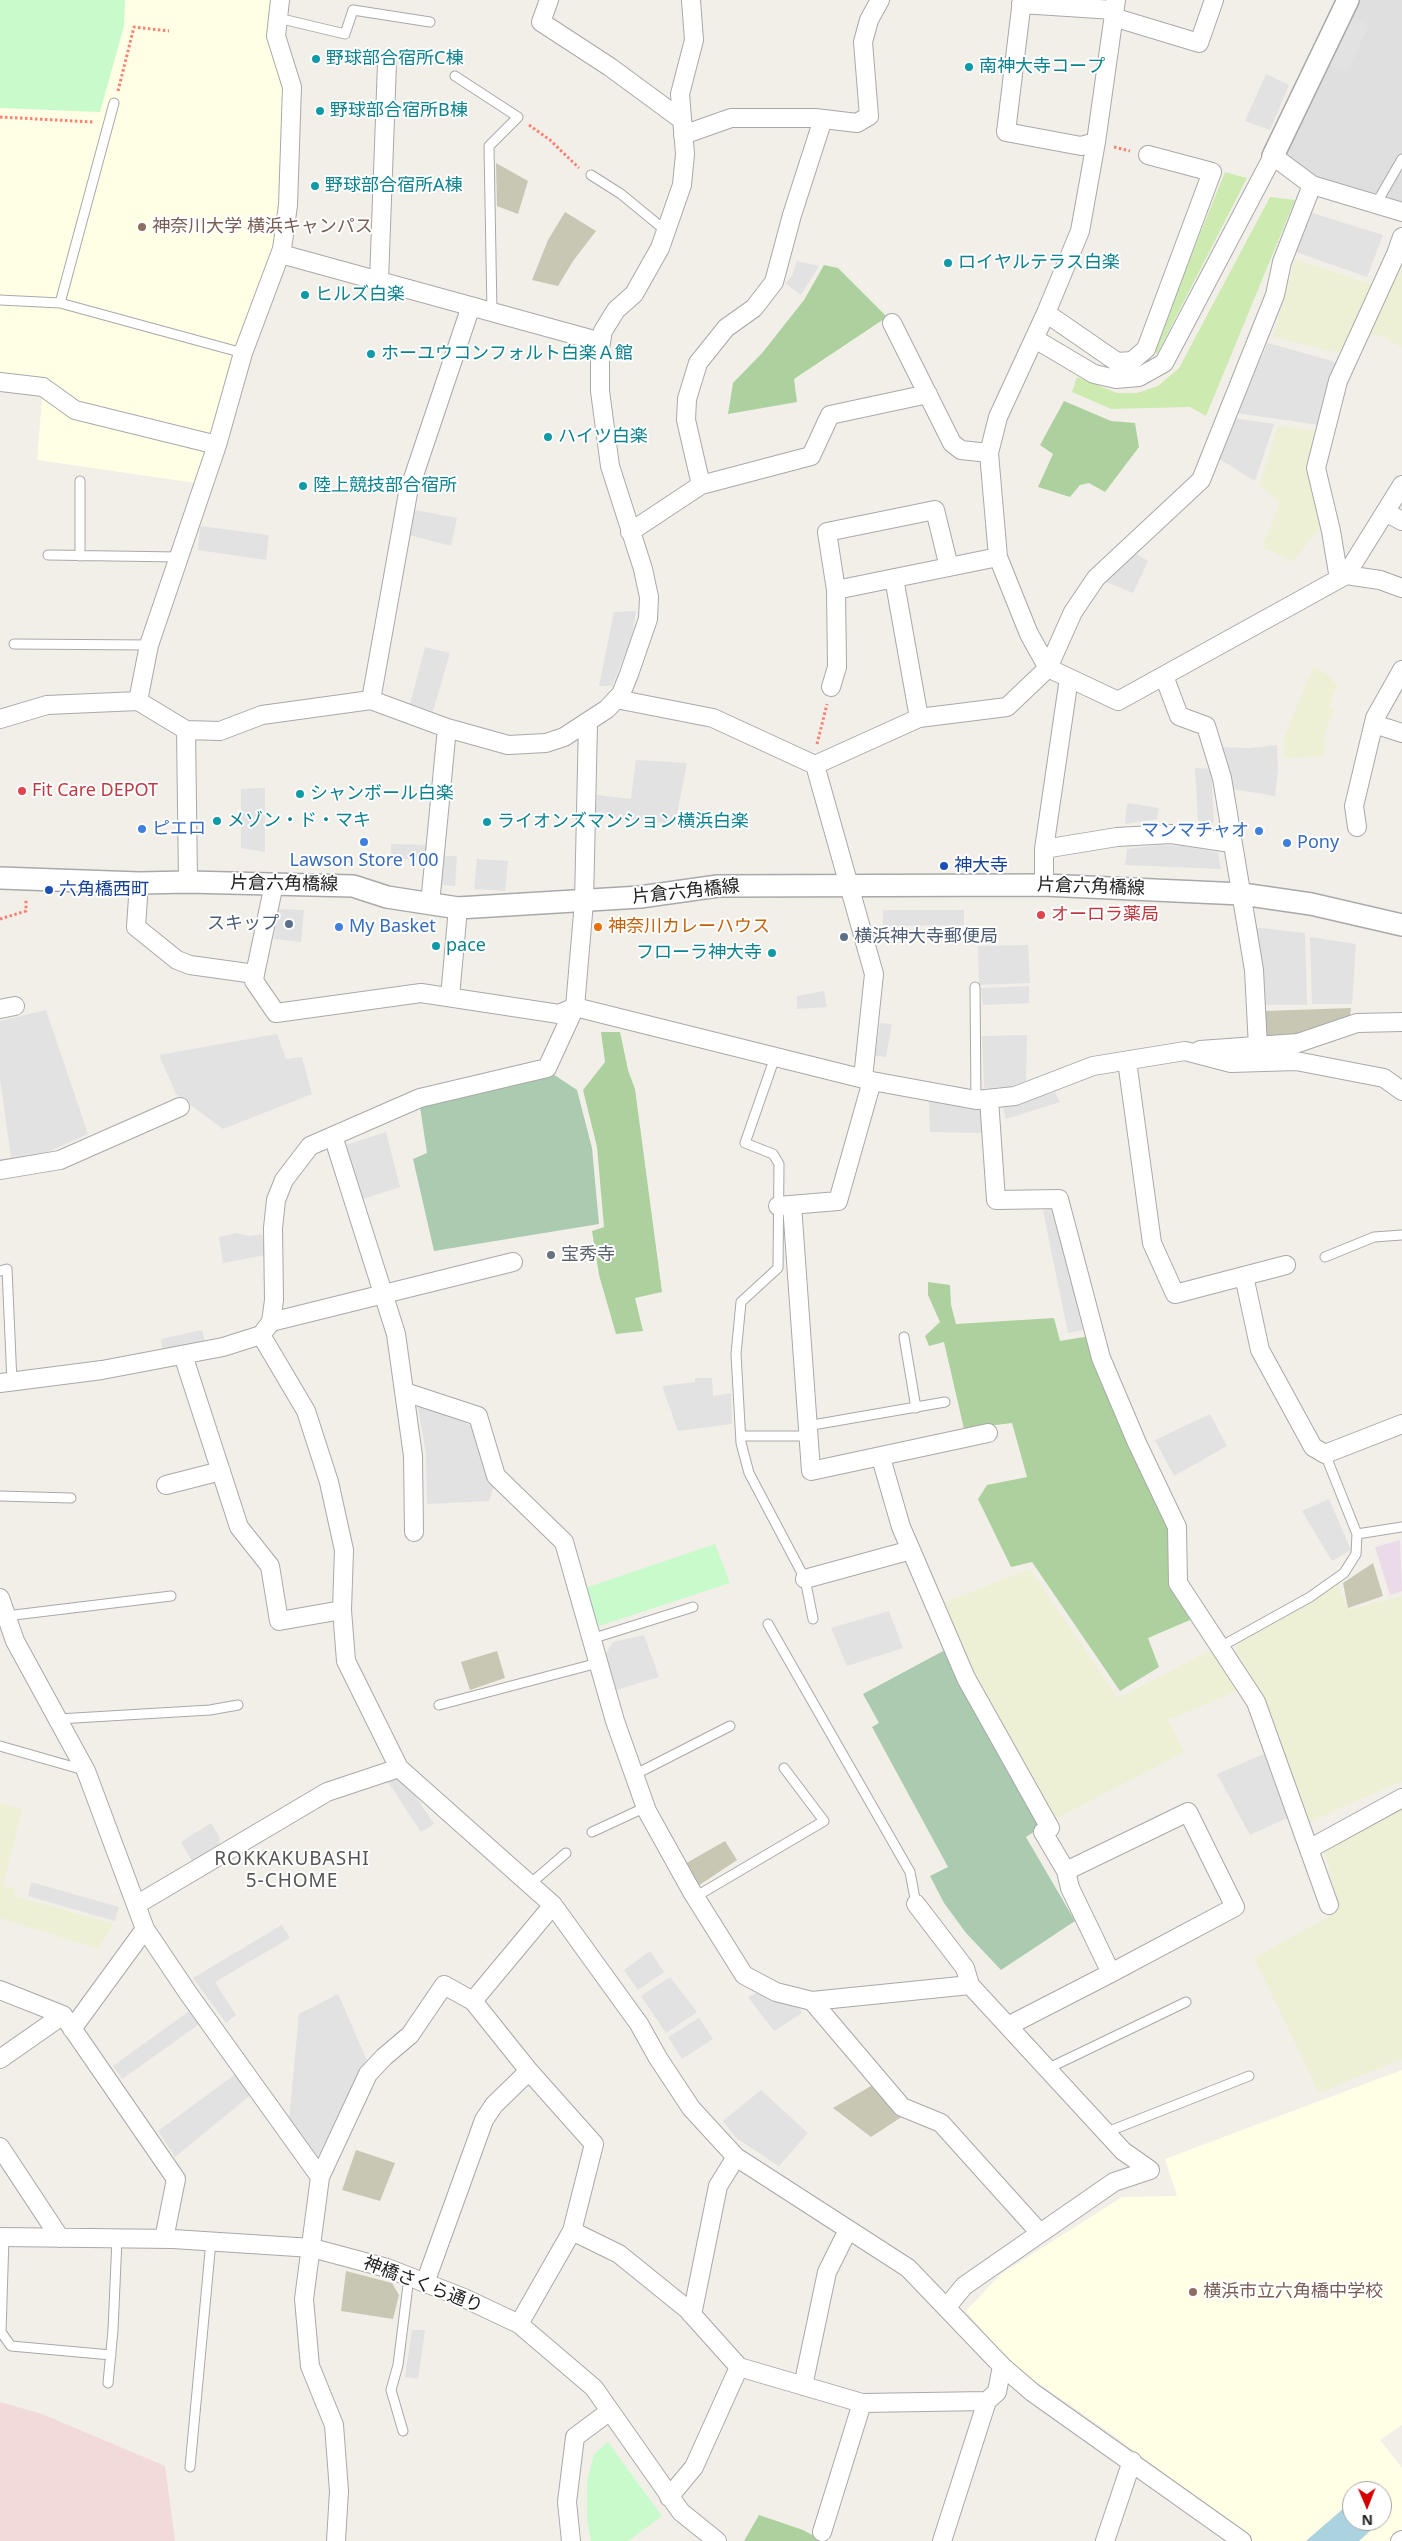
<!DOCTYPE html>
<meta charset="utf-8">
<style>
body{margin:0}
#map{position:relative;width:1402px;height:2541px;overflow:hidden;background:#f2efe9;font-family:"Noto Sans",sans-serif}
canvas{display:block}
.north{position:absolute;left:1342px;top:2481px;width:50px;height:50px;box-sizing:border-box;background:#fff;border:1px solid #a7a7a7;border-radius:50%;rotate:179deg;font-size:14px;font-weight:700;line-height:20px;text-align:center;color:#222}
.north::after{content:'';display:block;margin:auto;width:18px;height:22px;background:#d40000;clip-path:polygon(50% 0,100% 100%,50% 72%,0 100%)}
</style>
<div id="map">
<canvas width="1402" height="2541"></canvas>
<div class="north">N</div>
</div>
<script>
const context = document.querySelector('canvas').getContext('2d');
context.lineJoin = 'round';
function paint(path, color) {
  context.fillStyle = color;
  context.fill(path, 'evenodd');
}
function toPath(rows) {
  const path = new Path2D();
  for (const r of rows) {
    path.moveTo(r[0], r[1]);
    for (let i = 2; i < r.length; i += 2) path.lineTo(r[i], r[i + 1]);
  }
  return path;
}
function strokePath(path, color, width, dash) {
  context.strokeStyle = color;
  context.lineWidth = width;
  context.lineCap = dash ? 'butt' : 'round';
  context.setLineDash(dash || []);
  context.stroke(path);
}
function drawText(font, color, halo, rows, align = 'center') {
  context.font = font + ' "Noto Sans","Noto Sans JP",sans-serif';
  context.lineWidth = 4;
  context.setLineDash([]);
  context.textBaseline = 'middle';
  context.strokeStyle = halo;
  context.fillStyle = color;
  for (const [text, x, y, turn = 0] of rows) {
    context.save();
    context.translate(x, y);
    context.rotate((+turn || 0) * Math.PI / 180);
    context.textAlign = isNaN(turn) ? turn : align;
    if (halo) context.strokeText(text, 0, 0);
    context.fillText(text, 0, 0);
    context.restore();
  }
}
paint(toPath([
 [1348,0,1402,0,1402,212,1312,185,1273,156]
]), '#e0dfdf');
paint(toPath([
 [0,2402,42,2414,165,2466,175,2541,0,2541]
]), '#f2dad9');
paint(toPath([
 [1400,1540,1402,1591,1390,1595,1375,1547]
]), '#ebdbe8');
paint(toPath([
 [0,0,280,0,276,36,292,87,288,200,203,484,37,460,43,387,0,382],
 [1402,2070,1402,2425,1380,2440,1402,2468,1402,2532,1390,2541,1253,2541,1109,2432,1012,2365,966,2311,1001,2274,1122,2197,1177,2196,1165,2159],
 [1352,2491,1382,2491,1382,2521,1352,2521]
]), '#ffffe5');
paint(toPath([
 [496,163,528,181,518,214,497,206],
 [565,212,596,231,573,261,558,286,532,280,548,240],
 [1351,1008,1350,1016,1295,1036,1267,1039,1265,1011],
 [1373,1563,1383,1596,1348,1608,1343,1583],
 [497,1651,505,1678,470,1690,461,1662],
 [725,1841,737,1860,698,1886,683,1865],
 [871,2086,903,2116,871,2137,833,2108],
 [356,2150,395,2163,380,2201,342,2190],
 [346,2271,392,2283,399,2295,393,2319,341,2311]
]), '#c7c7b4');
paint(toPath([
 [1402,256,1402,348,1383,336,1356,332,1343,354,1273,337,1295,259,1386,289],
 [1278,426,1316,431,1311,471,1323,524,1293,562,1262,547,1280,502,1259,486],
 [1313,667,1329,675,1337,686,1329,707,1334,710,1325,733,1324,756,1284,758,1284,738],
 [1030,1569,1118,1698,1213,1649,1239,1686,1237,1691,1168,1720,1185,1752,1053,1820,971,1677,942,1603],
 [1337,1584,1349,1610,1402,1596,1402,1781,1307,1823,1235,1655,1238,1644],
 [0,1803,22,1809,3,1886,16,1890,14,1896,113,1924,98,1949,0,1918],
 [1402,1803,1402,2059,1319,2093,1254,1958,1339,1911,1325,1852]
]), '#eef0d5');
paint(toPath([
 [1225,172,1247,178,1157,354,1153,351],
 [1270,197,1295,200,1206,416,1190,407,1111,409,1072,392,1077,377,1117,393,1137,393,1158,386,1179,368]
]), '#cdebb0');
paint(toPath([
 [824,265,838,268,887,317,794,379,797,402,728,414,733,383,763,352,804,300],
 [1064,401,1111,421,1135,423,1139,447,1105,492,1089,483,1080,485,1070,497,1038,487,1053,454,1040,445],
 [601,1032,620,1032,628,1070,635,1089,662,1292,635,1298,643,1331,616,1334,599,1275,592,1231,604,1227,597,1147,583,1090,605,1062],
 [928,1282,950,1285,951,1305,956,1324,1054,1318,1060,1341,1090,1336,1173,1529,1173,1586,1190,1620,1148,1638,1159,1667,1120,1691,1032,1562,1011,1567,978,1499,987,1485,1027,1477,1012,1423,964,1429,944,1342,929,1346,925,1336,940,1322,928,1295],
 [759,2515,803,2530,823,2541,744,2541]
]), '#add19e');
paint(toPath([
 [553,1074,577,1090,592,1148,599,1224,434,1251,413,1159,427,1153,420,1107],
 [945,1650,1041,1827,1026,1837,1075,1921,1001,1970,966,1933,944,1903,930,1876,948,1867,872,1727,879,1723,863,1694]
]), '#aacbaf');
paint(toPath([
 [0,0,125,0,124,26,100,112,0,108],
 [715,1544,730,1583,599,1626,585,1588],
 [608,2442,662,2516,628,2541,591,2541,587,2519,587,2483,594,2454]
]), '#c8facc');
paint(toPath([
 [1352,17,1369,25,1347,72,1329,65],
 [1266,74,1289,85,1270,130,1245,121],
 [1312,213,1383,235,1367,277,1296,252],
 [797,261,819,266,801,295,785,283,792,276],
 [1268,343,1339,363,1319,425,1236,413],
 [1234,418,1274,424,1255,481,1219,459],
 [415,510,457,518,451,546,410,535],
 [200,526,269,535,266,560,198,550],
 [1135,553,1148,561,1133,593,1106,582],
 [636,611,632,637,612,686,599,686,614,612],
 [425,647,450,653,433,711,410,704],
 [1277,745,1278,770,1275,796,1233,789,1220,747,1250,748],
 [636,760,687,763,675,824,595,816,597,795,631,799],
 [1195,768,1211,769,1214,820,1212,825,1198,821],
 [265,788,265,852,241,848,241,789],
 [1127,803,1159,808,1157,819,1125,824],
 [391,844,427,845,427,859,391,859],
 [1158,845,1183,846,1218,852,1221,869,1125,865,1127,849],
 [443,856,457,856,455,886,441,885],
 [477,859,508,861,505,891,474,889],
 [278,909,304,910,301,942,274,939],
 [883,910,964,910,964,925,883,926],
 [1252,927,1305,933,1307,1005,1263,1005],
 [1310,937,1356,944,1352,1004,1312,1004],
 [1028,945,1030,983,979,985,978,946],
 [1029,986,1029,1003,983,1005,981,988],
 [824,991,827,1007,797,1009,797,996],
 [46,1010,88,1134,48,1152,11,1157,0,1079,0,1021],
 [880,1023,892,1024,886,1057,875,1056],
 [277,1034,286,1059,302,1057,312,1094,223,1129,176,1094,159,1055],
 [1027,1035,1026,1081,1008,1087,984,1088,982,1036],
 [1055,1092,1060,1102,1006,1119,1003,1108],
 [929,1100,982,1105,982,1133,930,1132],
 [386,1132,400,1187,363,1199,346,1145],
 [1056,1207,1088,1329,1068,1333,1043,1211],
 [237,1233,249,1236,262,1234,266,1255,223,1263,219,1237],
 [202,1330,205,1341,163,1354,161,1339],
 [695,1378,712,1378,713,1396,731,1393,732,1424,678,1431,662,1386,695,1382],
 [424,1405,477,1428,494,1486,489,1501,427,1504,426,1454,418,1407],
 [1210,1414,1227,1446,1174,1476,1155,1440],
 [1329,1499,1351,1550,1332,1561,1302,1511],
 [889,1611,903,1648,847,1666,831,1628],
 [644,1635,659,1677,616,1690,605,1655,613,1642],
 [1264,1754,1287,1818,1250,1835,1217,1774],
 [402,1775,434,1824,421,1832,388,1782],
 [211,1823,220,1838,218,1849,193,1863,181,1842],
 [31,1882,119,1907,115,1921,28,1896],
 [282,1925,290,1938,215,1982,236,2015,226,2023,193,1978],
 [650,1951,664,1972,638,1990,624,1970],
 [670,1977,697,2012,666,2033,641,1996],
 [761,1991,797,2004,802,2013,774,2031,748,1997],
 [338,1994,369,2065,361,2069,318,2156,289,2120,299,2014],
 [192,2009,201,2023,122,2079,113,2066],
 [699,2018,713,2039,682,2059,668,2037],
 [237,2073,252,2094,175,2157,158,2131],
 [761,2090,808,2133,779,2166,736,2138,723,2121],
 [412,2330,425,2330,418,2379,405,2377]
]), '#e2e2e2');
paint(toPath([
 [1352,2501,1352,2521,1381,2521,1359,2541,1306,2541]
]), '#aad3df');
const service = toPath([
 [278,18,345,34,353,10,430,22],
 [455,76,518,117,489,146,492,312],
 [591,175,621,194,666,231],
 [1376,204,1402,159],
 [0,300,60,303,243,353],
 [60,303,114,103],
 [48,555,178,557],
 [80,556,80,481],
 [14,644,149,645],
 [975,987,976,1100],
 [775,1057,745,1143,773,1154,779,1164,778,1268,741,1302,736,1354,741,1443,749,1473,805,1579,813,1619],
 [1325,1257,1374,1237,1402,1235],
 [0,1271,7,1269,12,1382],
 [904,1337,916,1408],
 [807,1426,945,1402],
 [741,1436,808,1436],
 [0,1496,71,1498],
 [1357,1534,1402,1527],
 [6,1616,171,1596],
 [768,1624,910,1872,916,1904],
 [591,1639,693,1607],
 [1220,1647,1310,1597,1344,1573,1356,1554,1357,1534,1325,1454],
 [439,1705,598,1663],
 [58,1719,210,1710,238,1705],
 [0,1746,84,1770],
 [634,1775,730,1726],
 [592,1832,646,1807],
 [530,1884,566,1853],
 [695,1897,824,1821,784,1768],
 [1049,2068,1186,2002],
 [1107,2132,1249,2076],
 [4,2237,1,2332,11,2346,111,2355],
 [108,2383,113,2330,117,2239],
 [403,2431,391,2390,398,2365,409,2277],
 [190,2467,211,2241]
]);
const minor = toPath([
 [549,0,541,22,610,67,682,120],
 [1022,0,1006,132,1081,146,1096,142],
 [1116,0,1096,142,1080,231,1046,313,998,417,989,453,998,557,1029,634,1048,668,1118,701,1346,575,1402,485],
 [1021,4,1114,10],
 [1113,17,1199,43,1214,0],
 [683,135,731,118,815,118,857,123,869,116,863,42,869,20,880,0],
 [281,254,601,342],
 [379,281,387,63],
 [1046,313,1117,362,1132,361,1146,349,1212,172,1148,155],
 [892,323,952,443,961,450,989,453],
 [1035,339,1094,374,1116,379,1139,377,1164,363,1273,156,1312,185,1402,212],
 [0,382,43,387,75,410,217,445],
 [701,485,811,456,830,415,928,394],
 [1385,512,1402,521],
 [630,532,701,485,686,420,687,399,698,363,726,328,754,308,774,282,792,215,823,119],
 [1346,575,1380,580,1402,588],
 [894,578,919,718],
 [1339,579,1331,531,1316,468,1338,381,1396,254,1402,237],
 [836,590,998,557],
 [1164,676,1179,716,1206,726,1222,778,1254,970,1258,1047],
 [831,687,837,667,836,590,827,532,935,510,949,567],
 [616,699,713,718,815,765,919,718,1007,707,1048,668,1073,612,1096,578,1201,480,1275,295,1282,262,1312,185],
 [371,700,408,493,471,306],
 [138,701,149,645,217,445,243,353,282,249,288,205,292,87,276,36,280,0],
 [0,719,47,705,138,701,186,730,220,731,262,715,371,700,447,728,508,745,546,743,564,737,607,709,621,694,629,674,648,619,649,597,643,569,610,466,600,391,600,348,603,331,616,310,634,294,660,248,682,185,685,154,680,94,694,40,691,0],
 [1374,724,1402,733],
 [186,730,188,882],
 [815,765,874,974,863,1078],
 [1357,827,1354,806,1375,718,1402,670],
 [1044,849,1117,837,1171,834,1231,843],
 [139,883,136,927,177,960,190,965,255,974,254,981,276,1013,421,993,559,1014,575,1007,872,1081,976,1100,1015,1096,1093,1066,1185,1051,1231,1063,1296,1061,1384,1078,1402,1091],
 [1044,885,1044,849,1069,678],
 [430,904,447,728],
 [255,974,274,884],
 [450,997,458,908],
 [0,1009,15,1006],
 [1200,1050,1298,1043,1357,1023,1402,1022],
 [1127,1061,1152,1243,1175,1294,1286,1265],
 [989,1099,996,1200,1059,1199,1101,1358,1137,1443,1177,1527,1178,1583,1256,1702,1329,1905],
 [333,1136,396,1334,413,1456,414,1532],
 [0,1170,60,1160,180,1107],
 [792,1205,811,1471,988,1433],
 [778,1206,838,1201,872,1081],
 [1244,1276,1260,1350,1313,1447,1325,1454,1402,1424],
 [271,1322,513,1262],
 [261,1335,306,1411,329,1482,344,1550,342,1610,346,1661,399,1768,553,1905,639,2024,658,2058,691,2108,736,2157,908,2268,1002,2366,1032,2392,1242,2541],
 [183,1355,239,1527,270,1566,279,1621,342,1610],
 [0,1383,102,1370,223,1347,261,1335,271,1322,274,1300,273,1228,276,1200,284,1180,310,1146,420,1098,547,1068,575,1007,584,902,588,723],
 [405,1392,478,1416,496,1476,564,1542,615,1721,647,1811,692,1892,744,1975,776,1992,812,2001,970,1985,1123,2151,1150,2170],
 [166,1485,221,1471],
 [911,1550,966,1678,1050,1828,1043,1832,1066,1871],
 [805,1579,911,1550,901,1527,881,1458],
 [0,1598,15,1641,86,1771,145,1929,188,1993,320,2177,304,2299,310,2366,334,2425,339,2491,336,2541],
 [1309,1849,1402,1798],
 [916,1904,965,1968,970,1985],
 [136,1905,327,1792,399,1768],
 [0,1990,63,2015,176,2179,164,2239],
 [473,2001,553,1905],
 [812,2001,902,2107,941,2123,1040,2233],
 [1008,2026,1111,1973,1235,1907,1188,1812,1066,1871,1070,1888,1111,1973],
 [72,2029,145,1929],
 [0,2059,63,2015],
 [0,2147,60,2238],
 [320,2177,368,2074,384,2057,410,2035,444,1985,473,2001,529,2071,594,2144,572,2231,519,2324],
 [572,2231,619,2254,687,2309,739,2367,862,2403,987,2401],
 [0,2237,173,2239,312,2248,387,2268,464,2298,519,2324,594,2388,681,2512,717,2541],
 [425,2283,484,2120,494,2105,529,2071],
 [946,2308,964,2286,1114,2182,1150,2170],
 [692,2315,718,2186,736,2157],
 [803,2386,827,2272,848,2230],
 [669,2497,694,2467,739,2367],
 [822,2532,862,2403],
 [571,2541,567,2502,575,2437,610,2411],
 [942,2541,987,2401,997,2392,1002,2366],
 [1105,2541,1132,2461],
 [1400,2541,1402,2540]
]);
const tertiary = toPath([
 [1273,156,1348,0],
 [0,878,139,883,188,882,353,886,387,897,458,908,640,897,718,886,1044,885,1242,894,1311,904,1402,925]
]);
strokePath(service, '#a9a9a9', 11);
strokePath(minor, '#a9a9a9', 20);
strokePath(tertiary, '#a9a9a9', 24);
strokePath(toPath([
 [118,91,134,27,169,31],
 [0,117,93,122],
 [529,125,550,140,579,168],
 [1114,147,1130,151],
 [817,744,827,704],
 [0,919,26,911,26,899]
]), '#fa8072', 3, [2.5, 2.5]);
strokePath(service, '#fff', 9);
strokePath(minor, '#fff', 18);
strokePath(tertiary, '#fff', 21);
for (const [x, y, r, color] of [
 [316,59,5,"#0f9aa8"],
 [969,67,5,"#0f9aa8"],
 [320,111,5,"#0f9aa8"],
 [315,186,5,"#0f9aa8"],
 [142,227,5,"#8d6e63"],
 [948,263,5,"#0f9aa8"],
 [305,295,5,"#0f9aa8"],
 [371,354,5,"#0f9aa8"],
 [548,437,5,"#0f9aa8"],
 [303,486,5,"#0f9aa8"],
 [22,791,5,"#e0444e"],
 [300,794,5,"#0f9aa8"],
 [217,821,5,"#0f9aa8"],
 [487,822,5,"#0f9aa8"],
 [142,829,5,"#3f7fe0"],
 [1259,831,5,"#3f7fe0"],
 [364,842,5,"#3f7fe0"],
 [1287,843,5,"#3f7fe0"],
 [944,866,5,"#1a4fb4"],
 [49,890,5,"#1a4fb4"],
 [1041,915,5,"#e0444e"],
 [289,924,5,"#5c6f8a"],
 [339,927,5,"#3f7fe0"],
 [598,927,5,"#e8710a"],
 [844,937,5,"#5c6f8a"],
 [436,946,5,"#0f9aa8"],
 [772,953,5,"#0f9aa8"],
 [551,1255,5,"#6b7280"],
 [1193,2292,5,"#8d6e63"]
]) {
  const dot = new Path2D();
  dot.arc(x, y, r, 0, 2 * Math.PI);
  context.fillStyle = color;
  context.fill(dot);
  strokePath(dot, '#fff', 2);
}
drawText('18px', '#0d838f', '#fff', [
 ["野球部合宿所C棟",326,59],
 ["南神大寺コープ",979,67],
 ["野球部合宿所B棟",330,111],
 ["野球部合宿所A棟",325,186],
 ["ロイヤルテラス白楽",958,263],
 ["ヒルズ白楽",315,295],
 ["ホーユウコンフォルト白楽Ａ館",381,354],
 ["ハイツ白楽",558,437],
 ["陸上競技部合宿所",313,486],
 ["シャンボール白楽",310,794],
 ["メゾン・ド・マキ",227,821],
 ["ライオンズマンション横浜白楽",497,822],
 ["pace",446,946],
 ["フローラ神大寺",762,953,"right"]
], 'left');
drawText('18px', '#785e54', '#fff', [
 ["神奈川大学 横浜キャンパス",152,227],
 ["横浜市立六角橋中学校",1203,2292]
], 'left');
drawText('18px', '#be3a42', '#fff', [
 ["Fit Care DEPOT",32,791],
 ["オーロラ薬局",1051,915]
], 'left');
drawText('18px', '#366cbe', '#fff', [
 ["ピエロ",152,829],
 ["マンマチャオ",1249,831,"right"],
 ["Pony",1297,843],
 ["Lawson Store 100",364,861,"center"],
 ["My Basket",349,927]
], 'left');
drawText('18px', '#164399', '#fff', [
 ["神大寺",954,866],
 ["六角橋西町",59,890]
], 'left');
drawText('18px', '#222', '#fff', [
 ["片倉六角橋線",284,884,1],
 ["片倉六角橋線",1091,887,2],
 ["片倉六角橋線",686,892,-6],
 ["神橋さくら通り",423,2285,21]
]);
drawText('18px', '#4e5e75', '#fff', [
 ["スキップ",279,924],
 ["横浜神大寺郵便局",854,937,"left"]
], 'right');
drawText('18px', '#c56008', '#fff', [
 ["神奈川カレーハウス",608,927]
], 'left');
drawText('18px', '#5b616d', '#fff', [
 ["宝秀寺",561,1255]
], 'left');
context.letterSpacing = '1px';
drawText('19px', '#555', '#fff', [
 ["ROKKAKUBASHI",292,1860],
 ["5-CHOME",292,1882]
]);
context.letterSpacing = '0px';
</script>
